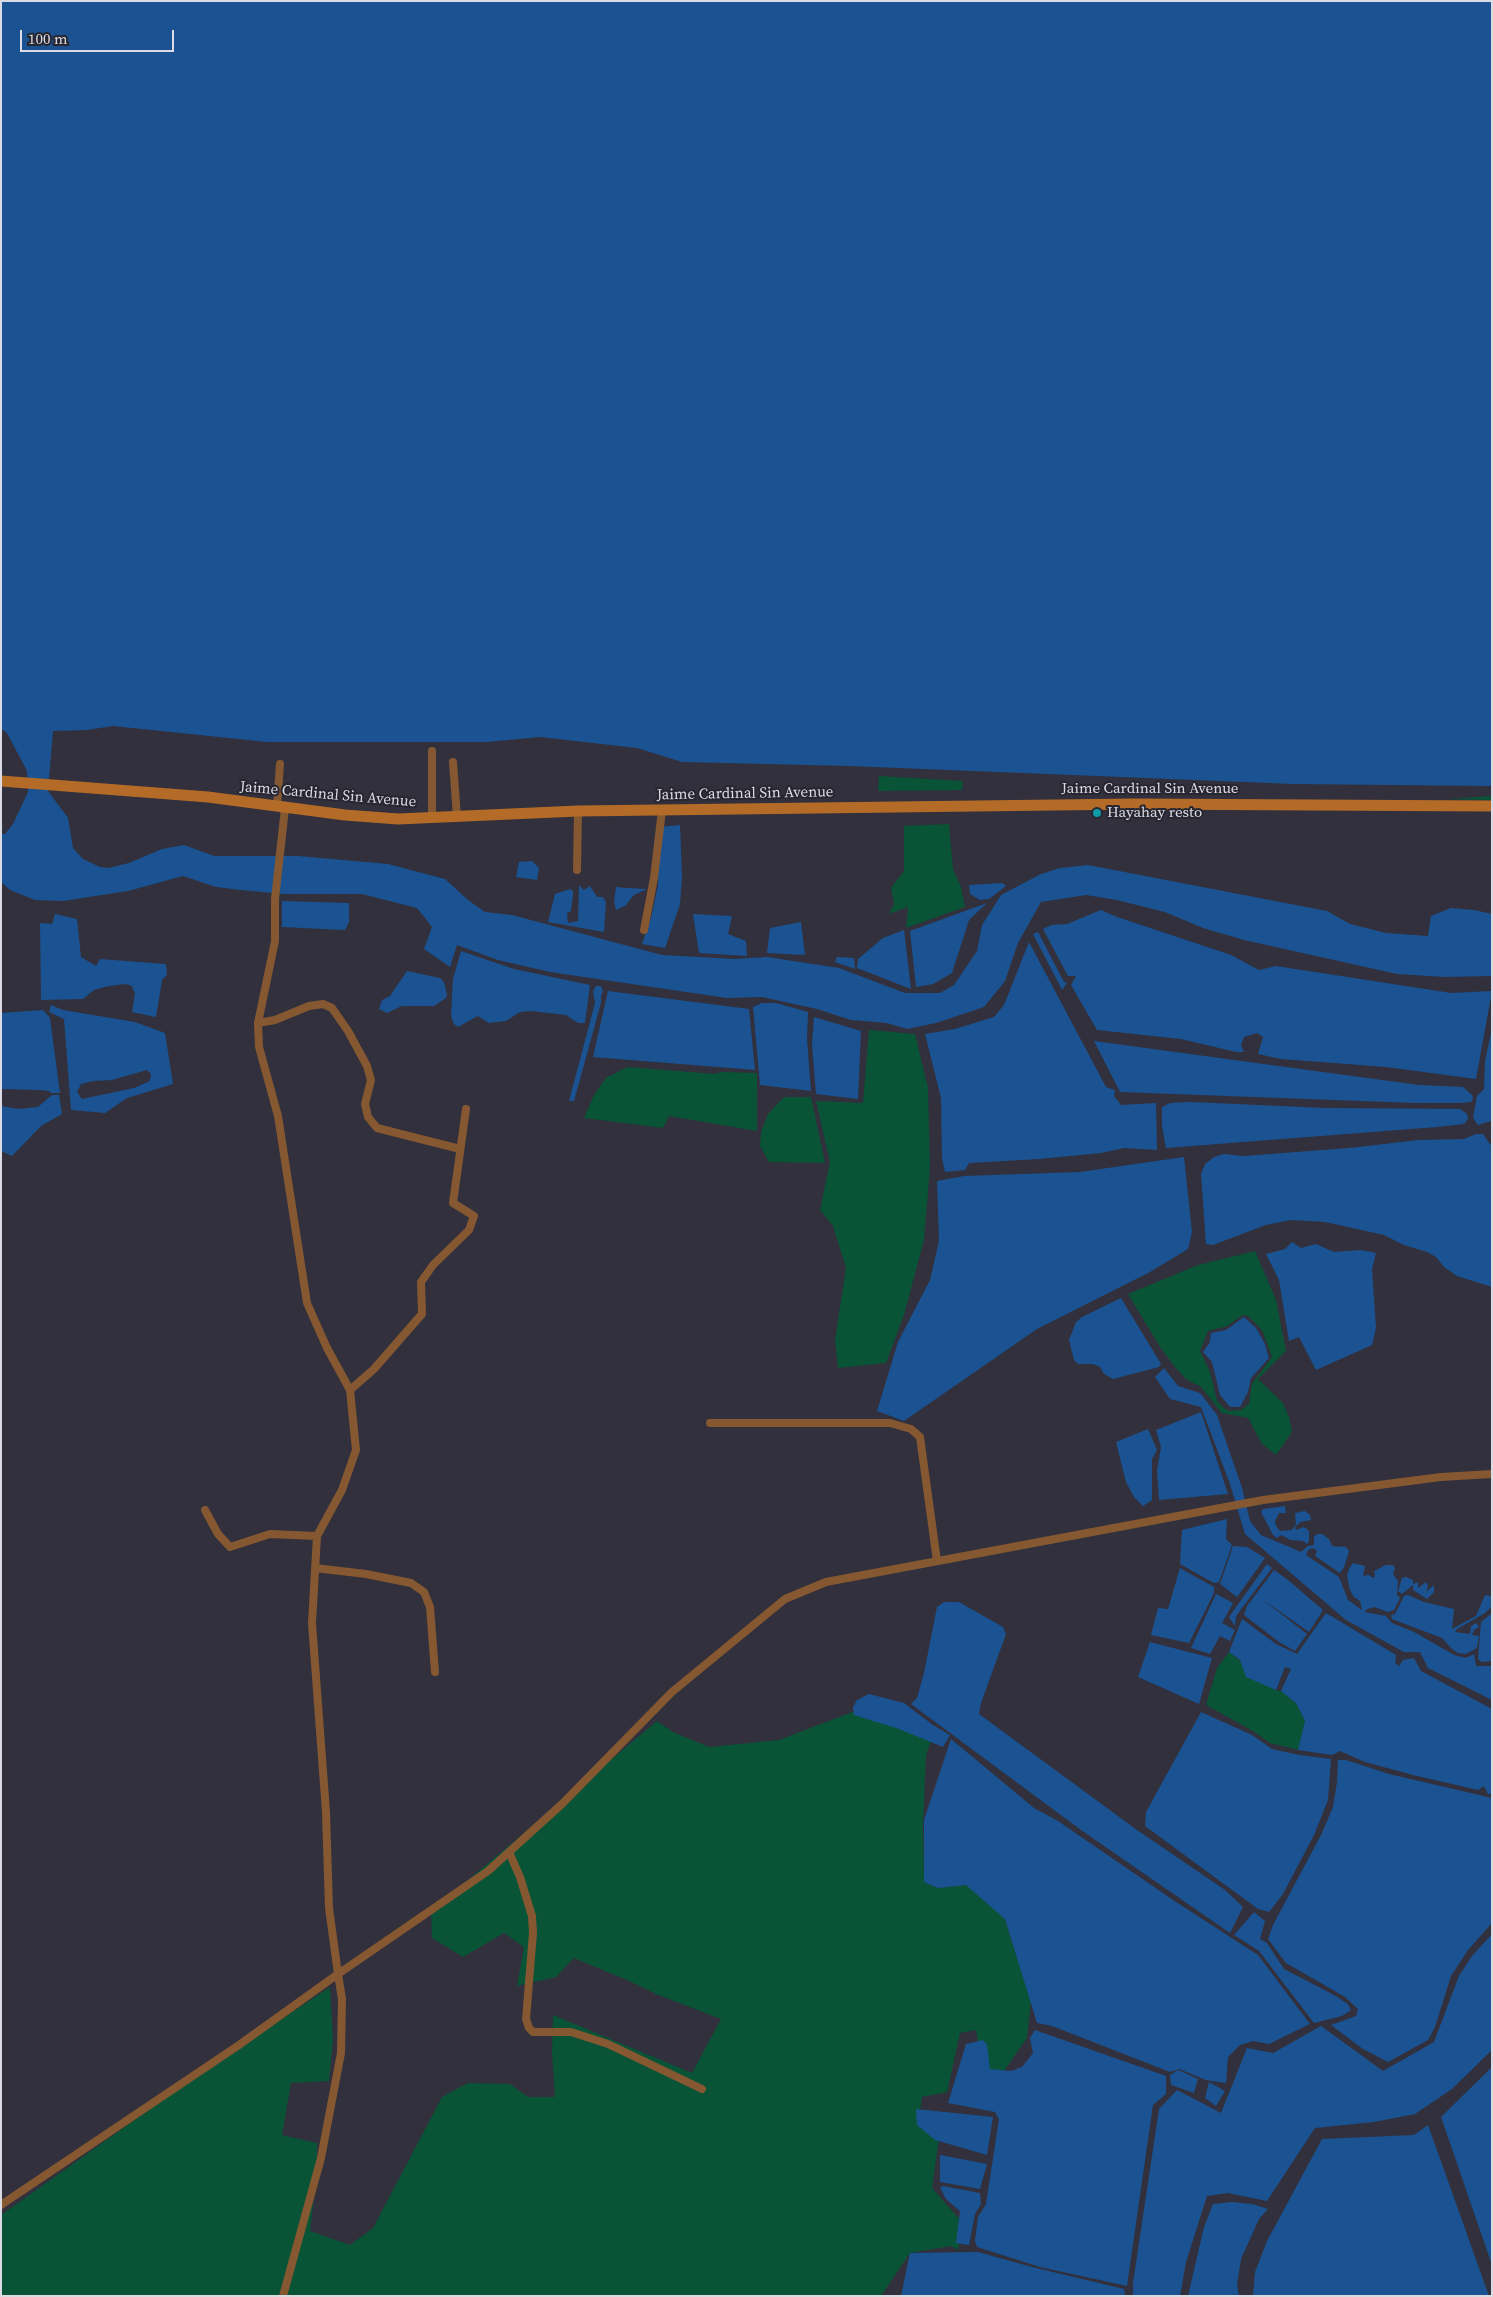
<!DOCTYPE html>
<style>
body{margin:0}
#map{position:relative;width:1493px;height:2297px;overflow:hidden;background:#31303c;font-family:"Source Serif 4",serif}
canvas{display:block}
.frame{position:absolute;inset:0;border:2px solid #dbdbe3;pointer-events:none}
.scale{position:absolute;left:20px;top:30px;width:154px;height:22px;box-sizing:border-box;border:2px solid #dbdbe3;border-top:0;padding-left:6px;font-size:15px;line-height:18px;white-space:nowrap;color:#dbdbe3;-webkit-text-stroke:4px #272631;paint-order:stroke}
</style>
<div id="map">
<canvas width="1493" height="2297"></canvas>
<div class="frame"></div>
<div class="scale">100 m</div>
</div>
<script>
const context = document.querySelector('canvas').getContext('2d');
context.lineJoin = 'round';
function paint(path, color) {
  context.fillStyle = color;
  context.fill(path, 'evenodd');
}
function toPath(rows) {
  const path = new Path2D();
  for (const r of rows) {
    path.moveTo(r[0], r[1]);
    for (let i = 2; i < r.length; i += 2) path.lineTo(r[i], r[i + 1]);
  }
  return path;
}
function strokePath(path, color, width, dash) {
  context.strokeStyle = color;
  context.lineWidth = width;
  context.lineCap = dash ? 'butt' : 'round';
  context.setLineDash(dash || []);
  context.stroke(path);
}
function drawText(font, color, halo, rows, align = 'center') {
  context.font = font + ' "Source Serif 4",serif';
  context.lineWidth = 4;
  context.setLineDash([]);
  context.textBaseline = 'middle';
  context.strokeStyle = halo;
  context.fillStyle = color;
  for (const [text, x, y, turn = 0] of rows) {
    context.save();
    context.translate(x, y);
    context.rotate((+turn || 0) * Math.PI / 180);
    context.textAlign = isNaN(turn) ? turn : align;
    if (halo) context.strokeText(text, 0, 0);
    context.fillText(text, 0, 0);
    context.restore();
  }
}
paint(toPath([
 [879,776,963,781,962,790,878,791],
 [1492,796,1492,800,1447,799],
 [949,824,953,869,961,887,965,907,906,928,908,907,889,914,894,904,891,888,904,871,904,826],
 [869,1030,915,1034,928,1088,930,1167,924,1240,904,1315,886,1363,838,1368,835,1340,846,1268,833,1226,820,1210,830,1162,816,1101,863,1103],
 [627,1067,715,1074,721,1072,757,1073,757,1131,669,1116,663,1128,584,1118,594,1095,606,1078],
 [784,1097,811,1097,825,1163,769,1162,760,1146,761,1132,768,1114],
 [1255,1251,1276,1300,1286,1351,1258,1379,1283,1403,1289,1417,1292,1432,1276,1455,1262,1444,1248,1418,1222,1413,1201,1387,1186,1379,1175,1367,1160,1347,1128,1294,1198,1265],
 [1243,1315,1248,1316,1262,1330,1272,1357,1252,1384,1249,1404,1241,1410,1229,1411,1224,1408,1217,1401,1210,1372,1200,1351,1208,1331,1227,1326],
 [1229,1652,1275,1690,1281,1691,1296,1703,1305,1721,1298,1750,1270,1743,1253,1731,1206,1705,1217,1668],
 [863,1708,932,1738,926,1755,923,1826,924,1882,938,1888,966,1885,1003,1914,1031,2001,1027,2038,987,2095,976,2030,960,2033,947,2092,922,2097,919,2117,939,2138,932,2188,962,2222,958,2250,951,2246,910,2253,881,2296,1,2296,1,2215,202,2072,330,1987,333,2040,329,2081,291,2083,282,2135,317,2143,317,2171,310,2231,350,2245,373,2228,442,2097,468,2083,510,2084,528,2097,555,2097,552,2053,553,2015,692,2073,721,2019,656,1994,629,1981,574,1958,556,1977,517,1986,524,1947,504,1933,463,1957,432,1938,431,1911,657,1721,673,1732,709,1747,779,1740]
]), '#095337');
paint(toPath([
 [1,1,1492,1,1492,786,1294,784,850,766,682,762,637,748,540,737,487,742,267,742,113,726,87,730,53,731,48,791,68,818,73,848,83,859,100,867,109,868,129,863,162,849,184,845,214,856,298,856,388,864,445,879,468,900,485,912,512,915,662,955,735,959,767,957,839,968,905,993,940,993,954,985,977,951,982,925,1001,895,1041,874,1060,868,1088,865,1327,911,1350,924,1386,933,1428,936,1431,916,1451,908,1474,910,1492,914,1492,976,1445,977,1397,974,1244,940,1203,928,1165,912,1117,900,1086,895,1041,902,1018,943,1005,981,984,1007,936,1023,907,1029,887,1023,851,1020,817,1009,762,997,727,998,550,972,498,960,457,945,450,967,424,949,432,927,417,908,362,894,284,894,241,890,216,887,183,876,128,891,63,901,35,900,10,890,1,882,1,834,5,834,13,824,28,792,27,771,7,733,1,729],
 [680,825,682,877,680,904,665,948,642,944,651,918,658,885,659,827],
 [532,861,539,868,537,880,516,877,519,862],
 [1002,883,1006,886,989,899,980,900,970,894,969,885],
 [579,885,584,890,590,886,597,897,603,897,606,902,604,932,548,922,555,894,570,889,573,891,573,895,571,911,567,913,568,923,578,921],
 [616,887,626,888,647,889,634,895,625,906,616,910,614,902],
 [282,901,349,903,349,922,345,930,282,927],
 [987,903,969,920,952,973,933,984,916,987,910,931],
 [1101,910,1117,917,1231,955,1259,970,1276,966,1451,993,1492,991,1476,1079,1386,1067,1281,1059,1258,1054,1263,1037,1257,1033,1244,1037,1241,1045,1244,1052,1236,1052,1181,1039,1097,1030,1071,985,1076,976,1068,976,1043,929,1052,925,1067,924],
 [55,914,77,919,81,957,96,966,100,959,166,964,167,975,162,980,156,1017,132,1012,135,994,132,986,126,984,109,986,94,990,83,999,41,1000,40,923,52,924],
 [693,914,732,916,728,934,746,941,747,956,699,953],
 [801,922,805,955,767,953,770,928],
 [904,930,911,989,857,968,858,959,883,938],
 [1038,932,1064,982,1067,983,1062,990,1033,934],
 [1029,942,1106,1087,1115,1090,1114,1096,1121,1105,1156,1103,1157,1150,1124,1148,1101,1153,1039,1159,969,1163,965,1170,945,1172,942,1158,941,1098,925,1034,955,1029,994,1017,1004,1005],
 [461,951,514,969,590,985,585,1023,578,1023,566,1015,531,1011,520,1012,506,1021,489,1023,478,1016,458,1027,454,1024,451,1016,453,979],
 [837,957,854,958,855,969,835,962],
 [407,971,440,978,444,982,447,994,446,998,434,1006,402,1006,387,1013,379,1009,382,1000,390,996],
 [596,986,601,986,603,991,601,996,601,1003,574,1101,569,1101,595,1003,593,991],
 [608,991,749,1009,755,1070,593,1057],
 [762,1003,776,1003,808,1012,807,1039,811,1091,760,1085,753,1007],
 [51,1005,63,1010,135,1022,165,1033,173,1084,127,1098,105,1113,71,1110,64,1019,49,1012],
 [147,1070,151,1074,150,1081,134,1088,82,1099,77,1092,81,1084,93,1081,112,1080],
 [43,1010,50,1018,60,1093,51,1093,49,1091,39,1090,1,1089,1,1013],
 [814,1017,861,1031,858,1099,816,1094,812,1044],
 [1492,1028,1492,1115,1491,1121,1478,1125,1473,1118,1477,1096,1484,1089,1485,1061],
 [1094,1041,1419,1085,1463,1087,1472,1095,1473,1099,1471,1102,1459,1103,1415,1103,1120,1092],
 [52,1095,59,1095,62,1114,41,1126,12,1156,1,1151,1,1106,18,1109,38,1107],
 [1190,1102,1326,1108,1460,1109,1467,1114,1468,1119,1464,1124,1437,1127,1166,1148,1162,1126,1162,1107,1170,1103],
 [1476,1134,1483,1134,1492,1147,1492,1287,1457,1276,1444,1267,1436,1257,1427,1252,1404,1245,1384,1235,1325,1222,1291,1220,1266,1225,1213,1245,1206,1244,1201,1174,1205,1164,1214,1157,1224,1154,1244,1156,1349,1148,1419,1140,1464,1139],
 [1184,1157,1192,1232,1188,1249,1150,1272,1037,1329,904,1421,877,1411,898,1342,930,1280,939,1241,937,1181,964,1176,1080,1172],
 [1292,1242,1301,1248,1316,1244,1334,1252,1361,1250,1376,1253,1372,1269,1376,1328,1372,1345,1316,1370,1299,1337,1289,1341,1279,1280,1266,1254,1285,1249],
 [1121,1298,1161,1364,1159,1367,1113,1379,1104,1374,1100,1367,1093,1364,1078,1364,1074,1360,1069,1340,1076,1322,1082,1317],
 [1244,1317,1256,1328,1265,1344,1269,1358,1251,1378,1248,1392,1240,1407,1230,1407,1220,1395,1212,1362,1203,1352,1210,1342,1211,1333,1226,1330],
 [1164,1368,1178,1386,1200,1393,1217,1415,1242,1488,1250,1521,1261,1535,1301,1552,1308,1546,1314,1545,1314,1537,1317,1534,1322,1534,1329,1539,1332,1546,1346,1547,1349,1551,1344,1567,1340,1573,1315,1556,1317,1551,1313,1548,1308,1550,1306,1555,1339,1577,1348,1600,1362,1610,1360,1601,1354,1597,1350,1590,1347,1576,1349,1569,1353,1563,1365,1566,1363,1576,1369,1575,1373,1578,1375,1576,1374,1571,1386,1565,1393,1565,1395,1568,1393,1574,1398,1581,1397,1595,1400,1598,1394,1610,1388,1612,1374,1607,1367,1609,1365,1612,1386,1616,1392,1623,1414,1632,1454,1655,1466,1658,1474,1654,1476,1666,1492,1666,1492,1700,1428,1668,1420,1652,1404,1652,1346,1620,1245,1534,1230,1484,1201,1407,1170,1399,1155,1377],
 [1201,1412,1228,1494,1159,1500,1157,1471,1161,1447,1156,1430],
 [1148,1429,1157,1450,1152,1459,1152,1500,1143,1506,1134,1497,1126,1482,1116,1442],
 [1285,1506,1286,1513,1279,1513,1275,1521,1276,1526,1280,1531,1292,1530,1296,1524,1295,1513,1305,1511,1310,1515,1311,1520,1300,1522,1295,1527,1296,1530,1304,1527,1309,1531,1309,1541,1307,1544,1303,1541,1291,1540,1281,1535,1277,1538,1273,1535,1261,1512,1263,1509],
 [1227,1519,1226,1539,1232,1545,1219,1582,1214,1583,1180,1564,1182,1530],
 [1233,1546,1247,1547,1265,1558,1237,1597,1220,1584],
 [1267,1564,1272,1568,1236,1616,1235,1626,1229,1617],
 [1180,1568,1214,1587,1214,1593,1189,1643,1151,1635,1158,1608,1168,1609],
 [1274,1570,1288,1580,1323,1610,1309,1632,1262,1599,1307,1634,1295,1651,1279,1642,1244,1615,1247,1606],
 [1406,1577,1413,1580,1413,1584,1418,1582,1418,1588,1426,1582,1428,1586,1426,1592,1434,1585,1434,1592,1427,1599,1413,1590,1413,1585,1402,1594,1398,1591,1402,1578],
 [1216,1594,1233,1603,1222,1623,1235,1630,1230,1641,1220,1636,1210,1654,1191,1648],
 [1408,1595,1424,1602,1454,1609,1452,1629,1476,1616,1485,1595,1492,1596,1492,1606,1485,1613,1457,1629,1455,1632,1470,1634,1471,1626,1476,1623,1479,1627,1474,1630,1472,1635,1479,1636,1477,1648,1466,1654,1458,1653,1452,1649,1442,1638,1392,1619,1391,1615,1395,1614,1404,1596],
 [944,1602,959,1602,1003,1627,1006,1634,981,1703,979,1714,1137,1830,1225,1890,1243,1907,1230,1933,1081,1830,911,1704,917,1698,924,1673,937,1607],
 [1326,1613,1396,1655,1395,1663,1399,1666,1403,1660,1414,1658,1421,1671,1492,1709,1492,1794,1488,1794,1484,1786,1478,1790,1413,1775,1365,1762,1340,1751,1332,1755,1298,1750,1305,1721,1296,1703,1281,1691,1291,1669,1285,1667,1276,1690,1246,1677,1240,1660,1229,1652,1242,1619,1276,1644,1297,1654],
 [1492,1613,1492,1661,1482,1662,1478,1659,1481,1622],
 [1150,1642,1212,1658,1199,1704,1138,1677],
 [869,1694,904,1703,933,1725,950,1735,943,1747,899,1729,854,1715,853,1707,857,1700],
 [1201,1712,1252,1735,1272,1749,1299,1755,1331,1759,1328,1800,1314,1835,1283,1894,1269,1912,1258,1909,1145,1826,1146,1812],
 [951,1739,1034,1808,1058,1821,1176,1902,1258,1955,1310,2024,1269,2044,1253,2041,1240,2045,1228,2057,1226,2083,1206,2080,1179,2069,1170,2072,1052,2026,1037,2023,1005,1919,966,1885,938,1888,924,1882,924,1820],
 [1338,1760,1346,1760,1389,1774,1492,1798,1492,1923,1468,1950,1451,1976,1435,2027,1428,2040,1388,2062,1363,2049,1331,2025,1356,2016,1358,2009,1345,1997,1286,1963,1268,1939,1273,1925,1321,1835,1333,1807,1337,1782],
 [1254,1912,1265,1921,1260,1939,1267,1943,1284,1969,1334,1995,1348,2004,1351,2010,1342,2016,1314,2023,1259,1951,1234,1935],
 [1492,1934,1492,2050,1452,2089,1415,2114,1374,2122,1315,2128,1267,2201,1228,2193,1207,2196,1186,2262,1180,2296,1133,2296,1133,2283,1159,2109,1177,2090,1221,2113,1247,2048,1273,2053,1321,2026,1383,2071,1434,2042,1459,1976,1472,1956],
 [1035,2030,1166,2076,1166,2094,1153,2105,1127,2286,1040,2267,977,2247,975,2241,978,2217,986,2204,999,2119,995,2112,948,2103,966,2044,983,2040,987,2045,990,2069,1011,2071,1022,2067,1033,2053,1030,2038],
 [1492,2067,1492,2265,1441,2117],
 [1178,2070,1198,2079,1194,2093,1171,2085,1170,2075],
 [1209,2082,1225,2091,1216,2106,1205,2098],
 [916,2109,993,2117,987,2155,935,2140,917,2125],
 [1428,2125,1489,2296,1253,2296,1255,2272,1267,2241,1322,2139,1414,2135],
 [940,2155,987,2164,980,2189,940,2182],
 [943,2186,980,2193,981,2204,975,2214,969,2245,956,2243,960,2211,946,2199,940,2187],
 [1232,2202,1252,2204,1268,2209,1259,2219,1241,2259,1237,2285,1239,2296,1188,2296,1204,2227,1213,2204],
 [978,2252,1032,2267,1124,2289,1125,2296,901,2296,910,2253]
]), '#1b5392');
strokePath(toPath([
 [453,762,457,817],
 [277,807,280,764],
 [432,819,432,751],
 [577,870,578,811],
 [644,930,654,878,662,810],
 [258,1023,275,1020,309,1006,323,1004,332,1008,348,1031,367,1066,371,1080,365,1104,368,1117,377,1128,460,1149],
 [350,1390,374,1369,422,1314,421,1282,433,1265,469,1230,474,1216,453,1203,466,1109],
 [710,1423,890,1423,911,1429,920,1437,937,1561],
 [205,1510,218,1534,230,1547,270,1534,317,1536],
 [315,1568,366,1574,411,1583,424,1592,430,1607,435,1672],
 [509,1852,520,1877,532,1916,533,1933,526,2019,529,2028,533,2032,571,2032,608,2044,702,2089],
 [1,2205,239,2045,338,1974,329,1908,326,1812,312,1623,317,1536,342,1490,356,1450,350,1390,327,1348,307,1303,278,1116,259,1047,258,1023,275,941,275,899,285,808],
 [283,2296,321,2158,341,2053,342,1999,338,1974,488,1871,562,1804,672,1692,785,1599,826,1582,1263,1500,1441,1477,1492,1474]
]), '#855831', 8);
strokePath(toPath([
 [1,781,208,797,345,815,398,819,578,811,1134,804,1492,806]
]), '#b36b27', 11);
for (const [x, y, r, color] of [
 [1097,813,5,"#0f9aa8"]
]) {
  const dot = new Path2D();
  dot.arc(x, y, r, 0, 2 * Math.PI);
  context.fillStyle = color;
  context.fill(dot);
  strokePath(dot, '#272631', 2);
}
drawText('15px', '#dbdbe3', '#272631', [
 ["Jaime Cardinal Sin Avenue",1150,789],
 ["Jaime Cardinal Sin Avenue",745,794,-1],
 ["Jaime Cardinal Sin Avenue",328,795,5]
]);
drawText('15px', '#dbdbe3', '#272631', [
 ["Hayahay resto",1107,813]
], 'left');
</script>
